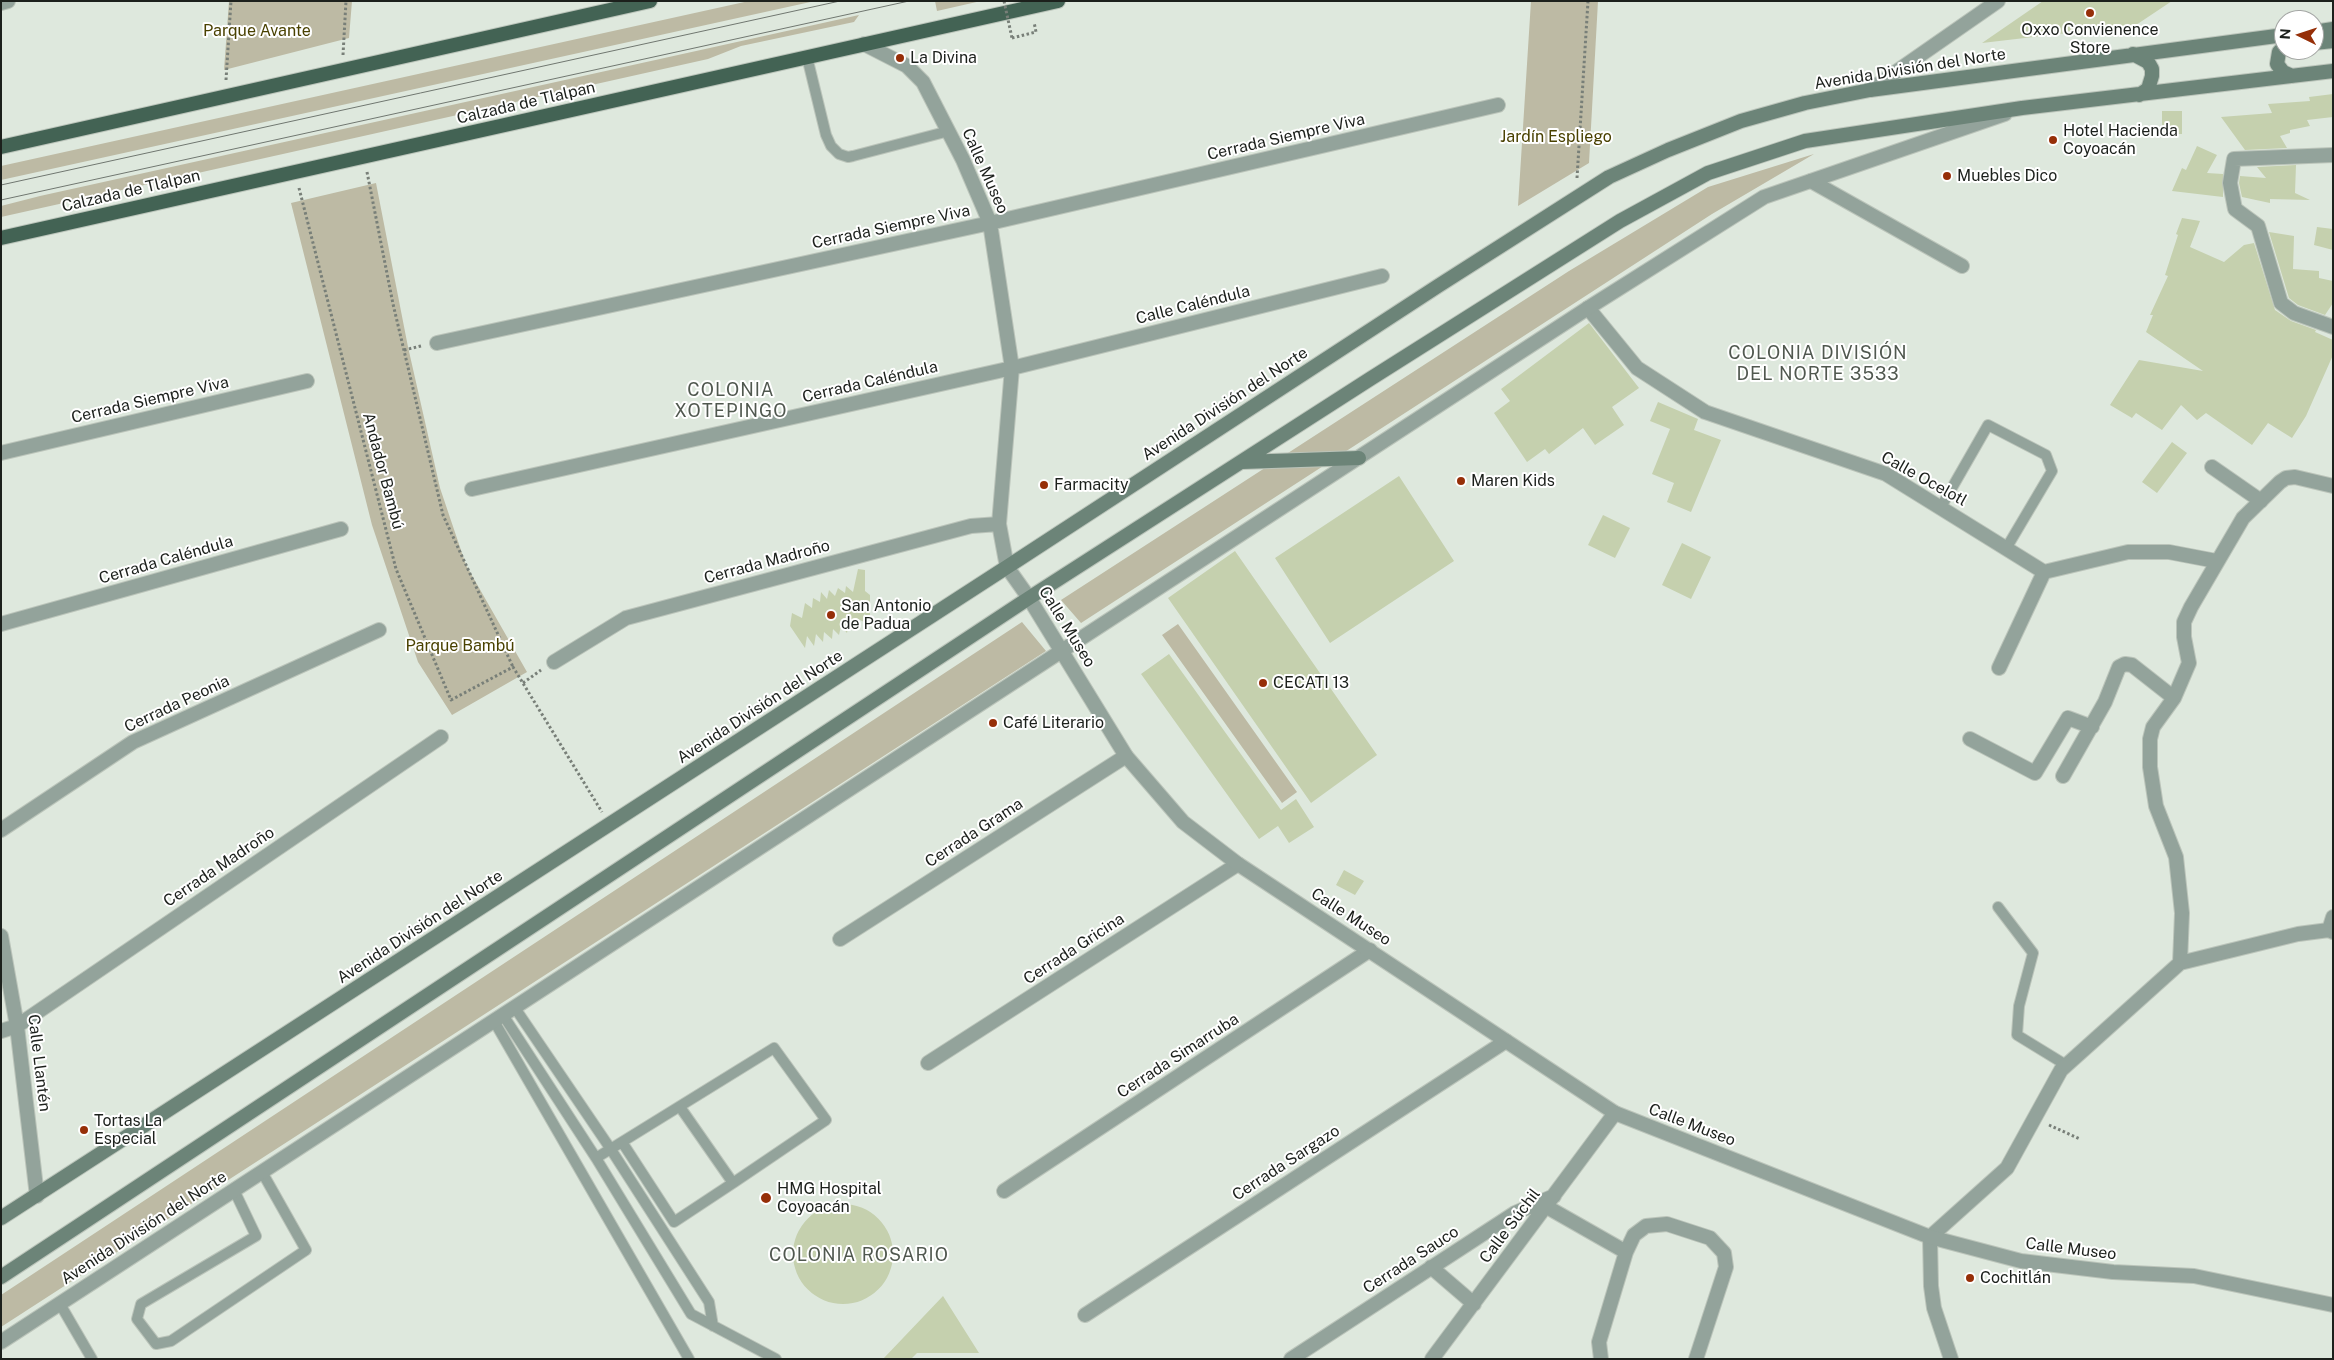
<!DOCTYPE html>
<meta charset="utf-8">
<style>
body{margin:0}
#map{position:relative;width:2334px;height:1360px;overflow:hidden;background:#dee8dd;font-family:"Public Sans",sans-serif}
canvas{display:block}
.frame{position:absolute;inset:0;border:2px solid #1c201c;pointer-events:none}
.north{position:absolute;left:2274px;top:10px;width:50px;height:50px;box-sizing:border-box;background:#fff;border:1px solid #a4a6a4;border-radius:50%;rotate:274deg;font-size:14px;font-weight:700;line-height:20px;text-align:center;color:#1c201c}
.north::after{content:'';display:block;margin:auto;width:18px;height:22px;background:#962f08;clip-path:polygon(50% 0,100% 100%,50% 72%,0 100%)}
</style>
<div id="map">
<canvas width="2334" height="1360"></canvas>
<div class="frame"></div>
<div class="north">N</div>
</div>
<script>
const context = document.querySelector('canvas').getContext('2d');
context.lineJoin = 'round';
function paint(path, color) {
  context.fillStyle = color;
  context.fill(path, 'evenodd');
}
function toPath(rows) {
  const path = new Path2D();
  for (const r of rows) {
    if (r.length === 3) {
      path.moveTo(r[0] + r[2], r[1]);
      path.arc(r[0], r[1], r[2], 0, 2 * Math.PI);
      continue;
    }
    path.moveTo(r[0], r[1]);
    for (let i = 2; i < r.length; i += 2) path.lineTo(r[i], r[i + 1]);
  }
  return path;
}
function strokePath(path, color, width, dash) {
  context.strokeStyle = color;
  context.lineWidth = width;
  context.lineCap = dash ? 'butt' : 'round';
  context.setLineDash(dash || []);
  context.stroke(path);
}
function drawText(font, color, halo, rows, align = 'center') {
  context.font = font + ' "Public Sans",sans-serif';
  context.lineWidth = 4;
  context.setLineDash([]);
  context.textBaseline = 'middle';
  context.strokeStyle = halo;
  context.fillStyle = color;
  for (const [text, x, y, turn = 0] of rows) {
    context.save();
    context.translate(x, y);
    context.rotate((+turn || 0) * Math.PI / 180);
    context.textAlign = isNaN(turn) ? turn : align;
    if (halo) context.strokeText(text, 0, 0);
    context.fillText(text, 0, 0);
    context.restore();
  }
}
paint(toPath([
 [229,1,352,1,349,38,224,70],
 [749,1,815,1,1,180,1,166],
 [935,1,981,1,937,11],
 [1531,1,1598,1,1589,163,1518,206],
 [859,15,854,22,741,46,708,59,1,217,1,206,40,196],
 [1814,154,1712,214,1081,623,1061,600,1569,271,1708,187],
 [376,183,408,347,440,488,466,565,527,672,452,715,418,662,372,525,291,203],
 [1022,622,1046,651,1,1327,1,1295],
 [1178,624,1297,792,1282,803,1162,635]
]), '#bdbaa4');
paint(toPath([
 [2043,1,2172,1,2136,25,1982,43],
 [2333,94,2333,117,2307,120,2310,126,2290,130,2290,133,2280,136,2287,148,2245,150,2221,117,2272,113,2268,104,2310,101,2309,97],
 [2162,111,2182,111,2182,134,2162,134],
 [2197,146,2217,155,2207,173,2223,174,2223,197,2172,191,2182,168,2186,170],
 [2296,165,2295,193,2310,200,2270,199,2270,203,2242,197,2239,183,2240,176,2266,178,2257,167],
 [2182,218,2200,221,2190,247,2224,262,2244,245,2254,243,2275,310,2291,321,2316,330,2315,332,2333,340,2333,355,2306,416,2292,438,2268,423,2252,445,2206,413,2197,420,2181,405,2162,430,2136,413,2132,418,2110,405,2139,360,2203,371,2146,332,2153,315,2150,315,2168,276,2165,275,2178,235,2176,234],
 [2317,227,2333,229,2333,250,2314,245],
 [2269,232,2294,236,2293,269,2319,271,2319,278,2333,281,2333,303,2325,315,2298,305,2289,298],
 [1589,323,1639,388,1612,407,1624,425,1595,445,1583,428,1549,454,1545,449,1527,462,1494,413,1510,401,1501,389],
 [1658,402,1698,419,1694,430,1721,440,1691,512,1667,502,1674,483,1652,474,1670,429,1650,421],
 [2172,442,2187,453,2157,493,2142,482],
 [1399,476,1454,561,1330,643,1275,558],
 [1603,515,1630,528,1615,558,1588,545],
 [1682,543,1711,557,1691,599,1662,585],
 [1235,551,1377,755,1311,803,1168,598],
 [858,569,865,570,865,591,870,595,870,617,864,614,864,622,856,618,855,629,849,622,847,633,841,626,839,635,833,629,832,639,824,632,823,642,816,634,814,646,807,636,805,648,790,626,792,613,802,618,805,603,812,608,813,598,820,602,821,592,827,599,829,590,835,596,838,588,845,593,846,586,853,592],
 [1169,654,1281,810,1296,799,1314,827,1289,843,1278,826,1259,839,1141,674],
 [1344,870,1364,881,1355,895,1336,885],
 [843,1254,50],
 [943,1296,979,1353,917,1353,911,1359,883,1359]
]), '#c5d0ae');
const service = toPath([
 [807,57,826,135,831,146,839,154,848,157,853,156,949,131],
 [1941,507,1988,425,2046,455,2052,471,2007,547],
 [1998,907,2033,953,2019,1006,2017,1035,2066,1065],
 [515,1008,610,1148,709,1302,713,1326],
 [503,1015,596,1158,691,1314,776,1359],
 [494,1021,689,1359],
 [622,1142,674,1222,733,1183,680,1107],
 [596,1158,774,1048,826,1120,733,1183],
 [234,1190,256,1236,141,1304,137,1319,156,1344,171,1341,306,1250,262,1172],
 [60,1304,92,1359]
]);
const pedestrian = toPath([
 [2329,930,2333,917]
]);
const minor = toPath([
 [1,3,8,1],
 [864,44,907,66,923,82,963,160,990,223,1012,368,999,524,1007,567],
 [2333,155,2234,159,2230,183,2235,209,2258,226,2281,303,2294,313,2333,327],
 [1811,181,1962,266],
 [1588,308,1637,368,1705,412,1886,474,2044,572,2128,552,2169,552,2216,561],
 [437,343,990,223,1498,105],
 [1,453,307,381],
 [2212,467,2261,501],
 [472,489,1012,368,1382,276],
 [1,624,341,529],
 [554,662,626,618,971,526,999,524],
 [1999,668,2044,572],
 [1970,739,2035,773,2068,718,2092,727],
 [2063,776,2105,702,2119,667,2125,664,2132,665,2174,698],
 [1,830,133,742,379,630],
 [1,936,17,1026,37,1196],
 [840,939,1126,756],
 [2180,963,2298,934,2329,930,2333,932],
 [1,1031,17,1026,441,737],
 [928,1063,1238,864],
 [1004,1191,1370,950],
 [1547,1207,1626,1252],
 [1431,1267,1474,1304],
 [1085,1315,1506,1041],
 [1291,1359,1515,1213,1554,1196],
 [1432,1359,1615,1113],
 [1601,1359,1599,1342,1626,1252,1634,1235,1646,1226,1667,1224,1710,1238,1724,1253,1726,1267,1696,1359],
 [1951,1359,1934,1308,1931,1286,1930,1237,2007,1168,2061,1070,2180,963,2182,913,2176,857,2156,806,2150,767,2150,739,2153,727,2174,698,2189,663,2184,637,2184,622,2191,607,2243,518,2280,482,2286,478,2295,477,2333,486]
]);
const tertiary = toPath([
 [1870,90,1998,1],
 [1007,567,1029,598,1126,756,1183,822,1238,864,1615,1113,1930,1237,2021,1261,2113,1272,2194,1276,2333,1305],
 [1,1342,1588,308,1764,197,2005,114]
]);
const secondary = toPath([
 [2314,32,2333,29],
 [2314,43,2333,41],
 [2284,47,2279,52,2277,64,2283,72,2292,76],
 [2133,54,2148,62,2152,69,2152,76,2148,89,2139,95],
 [1242,462,1359,458],
 [1,1218,1007,567,1438,286,1609,177,1668,150,1741,121,1805,103,1870,90,2284,35],
 [1,1277,1029,598,1370,379,1620,221,1708,173,1805,141,2022,108,2333,71]
]);
const trunk = toPath([
 [1,147,650,1],
 [1,238,1058,1]
]);
strokePath(service, '#bbc4ba', 12);
strokePath(pedestrian, '#bbc4ba', 16);
strokePath(minor, '#bbc4ba', 16);
strokePath(tertiary, '#bbc4ba', 16);
strokePath(secondary, '#bbc4ba', 16);
strokePath(trunk, '#bbc4ba', 16);
strokePath(toPath([
 [1012,38,1036,32,1034,22],
 [343,55,346,1],
 [226,80,231,1],
 [367,172,393,304,443,515,513,667],
 [1577,178,1588,1],
 [299,188,396,569,451,700,513,667,602,812],
 [404,350,421,346],
 [523,683,541,670],
 [2049,1125,2080,1139]
]), '#787f78', 3, [2.5, 2.5]);
strokePath(service, '#93a39b', 10);
strokePath(pedestrian, '#93a39b', 14);
strokePath(minor, '#93a39b', 14);
strokePath(tertiary, '#93a39b', 14);
strokePath(secondary, '#6c8478', 14);
strokePath(trunk, '#436354', 14);
strokePath(toPath([
 [1,185,840,1],
 [1,200,909,1]
]), '#707770', 1);
strokePath(toPath([
 [1004,1,1012,38]
]), '#787f78', 3, [2.5, 2.5]);
for (const [x, y, r, color] of [
 [2090,13,5,"#962f08"],
 [900,58,5,"#962f08"],
 [2053,140,5,"#962f08"],
 [1947,176,5,"#962f08"],
 [1461,481,5,"#962f08"],
 [1044,485,5,"#962f08"],
 [831,615,5,"#962f08"],
 [1263,683,5,"#962f08"],
 [993,723,5,"#962f08"],
 [84,1130,5,"#962f08"],
 [766,1198,6,"#962f08"],
 [1970,1278,5,"#962f08"]
]) {
  const dot = new Path2D();
  dot.arc(x, y, r, 0, 2 * Math.PI);
  context.fillStyle = color;
  context.fill(dot);
  strokePath(dot, '#fff', 2);
}
drawText('16px', '#1c201c', '#fff', [
 ["Oxxo Convienence",2090,30,"center"],
 ["Store",2090,48,"center"],
 ["La Divina",910,58],
 ["Hotel Hacienda",2063,131],
 ["Coyoacán",2063,149],
 ["Muebles Dico",1957,176],
 ["Maren Kids",1471,481],
 ["Farmacity",1054,485],
 ["San Antonio",841,606],
 ["de Padua",841,624],
 ["CECATI 13",1273,683],
 ["Café Literario",1003,723],
 ["Tortas La",94,1121],
 ["Especial",94,1139],
 ["HMG Hospital",777,1189],
 ["Coyoacán",777,1207],
 ["Cochitlán",1980,1278]
], 'left');
drawText('16px', '#494100', '#fff', [
 ["Parque Avante",257,31],
 ["Jardín Espliego",1556,137],
 ["Parque Bambú",460,646]
]);
drawText('16px', '#1c201c', '#fff', [
 ["Avenida División del Norte",1910,69,-9],
 ["Calzada de Tlalpan",526,103,-13],
 ["Cerrada Siempre Viva",1286,137,-13],
 ["Calle Museo",985,171,66],
 ["Calzada de Tlalpan",131,191,-13],
 ["Cerrada Siempre Viva",891,227,-12],
 ["Calle Caléndula",1193,305,-14],
 ["Cerrada Caléndula",870,382,-13],
 ["Cerrada Siempre Viva",150,400,-13],
 ["Avenida División del Norte",1225,404,-33],
 ["Andador Bambú",383,471,75],
 ["Calle Ocelotl",1924,479,29],
 ["Cerrada Caléndula",166,560,-16],
 ["Cerrada Madroño",767,562,-15],
 ["Calle Museo",1067,627,58],
 ["Cerrada Peonia",177,704,-25],
 ["Avenida División del Norte",760,707,-33],
 ["Cerrada Grama",974,833,-33],
 ["Cerrada Madroño",219,867,-34],
 ["Calle Museo",1351,917,33],
 ["Avenida División del Norte",420,927,-33],
 ["Cerrada Gricina",1074,949,-33],
 ["Cerrada Simarruba",1178,1056,-33],
 ["Calle Llantén",39,1063,83],
 ["Calle Museo",1692,1125,21],
 ["Cerrada Sargazo",1286,1163,-33],
 ["Calle Súchil",1510,1226,-53],
 ["Avenida División del Norte",144,1228,-33],
 ["Calle Museo",2071,1249,7],
 ["Cerrada Sauco",1411,1260,-33]
]);
context.letterSpacing = '1px';
drawText('18px', '#50584f', '#fff', [
 ["COLONIA DIVISIÓN",1818,353],
 ["DEL NORTE 3533",1818,374],
 ["COLONIA",731,390],
 ["XOTEPINGO",731,411],
 ["COLONIA ROSARIO",859,1255]
]);
context.letterSpacing = '0px';
</script>
